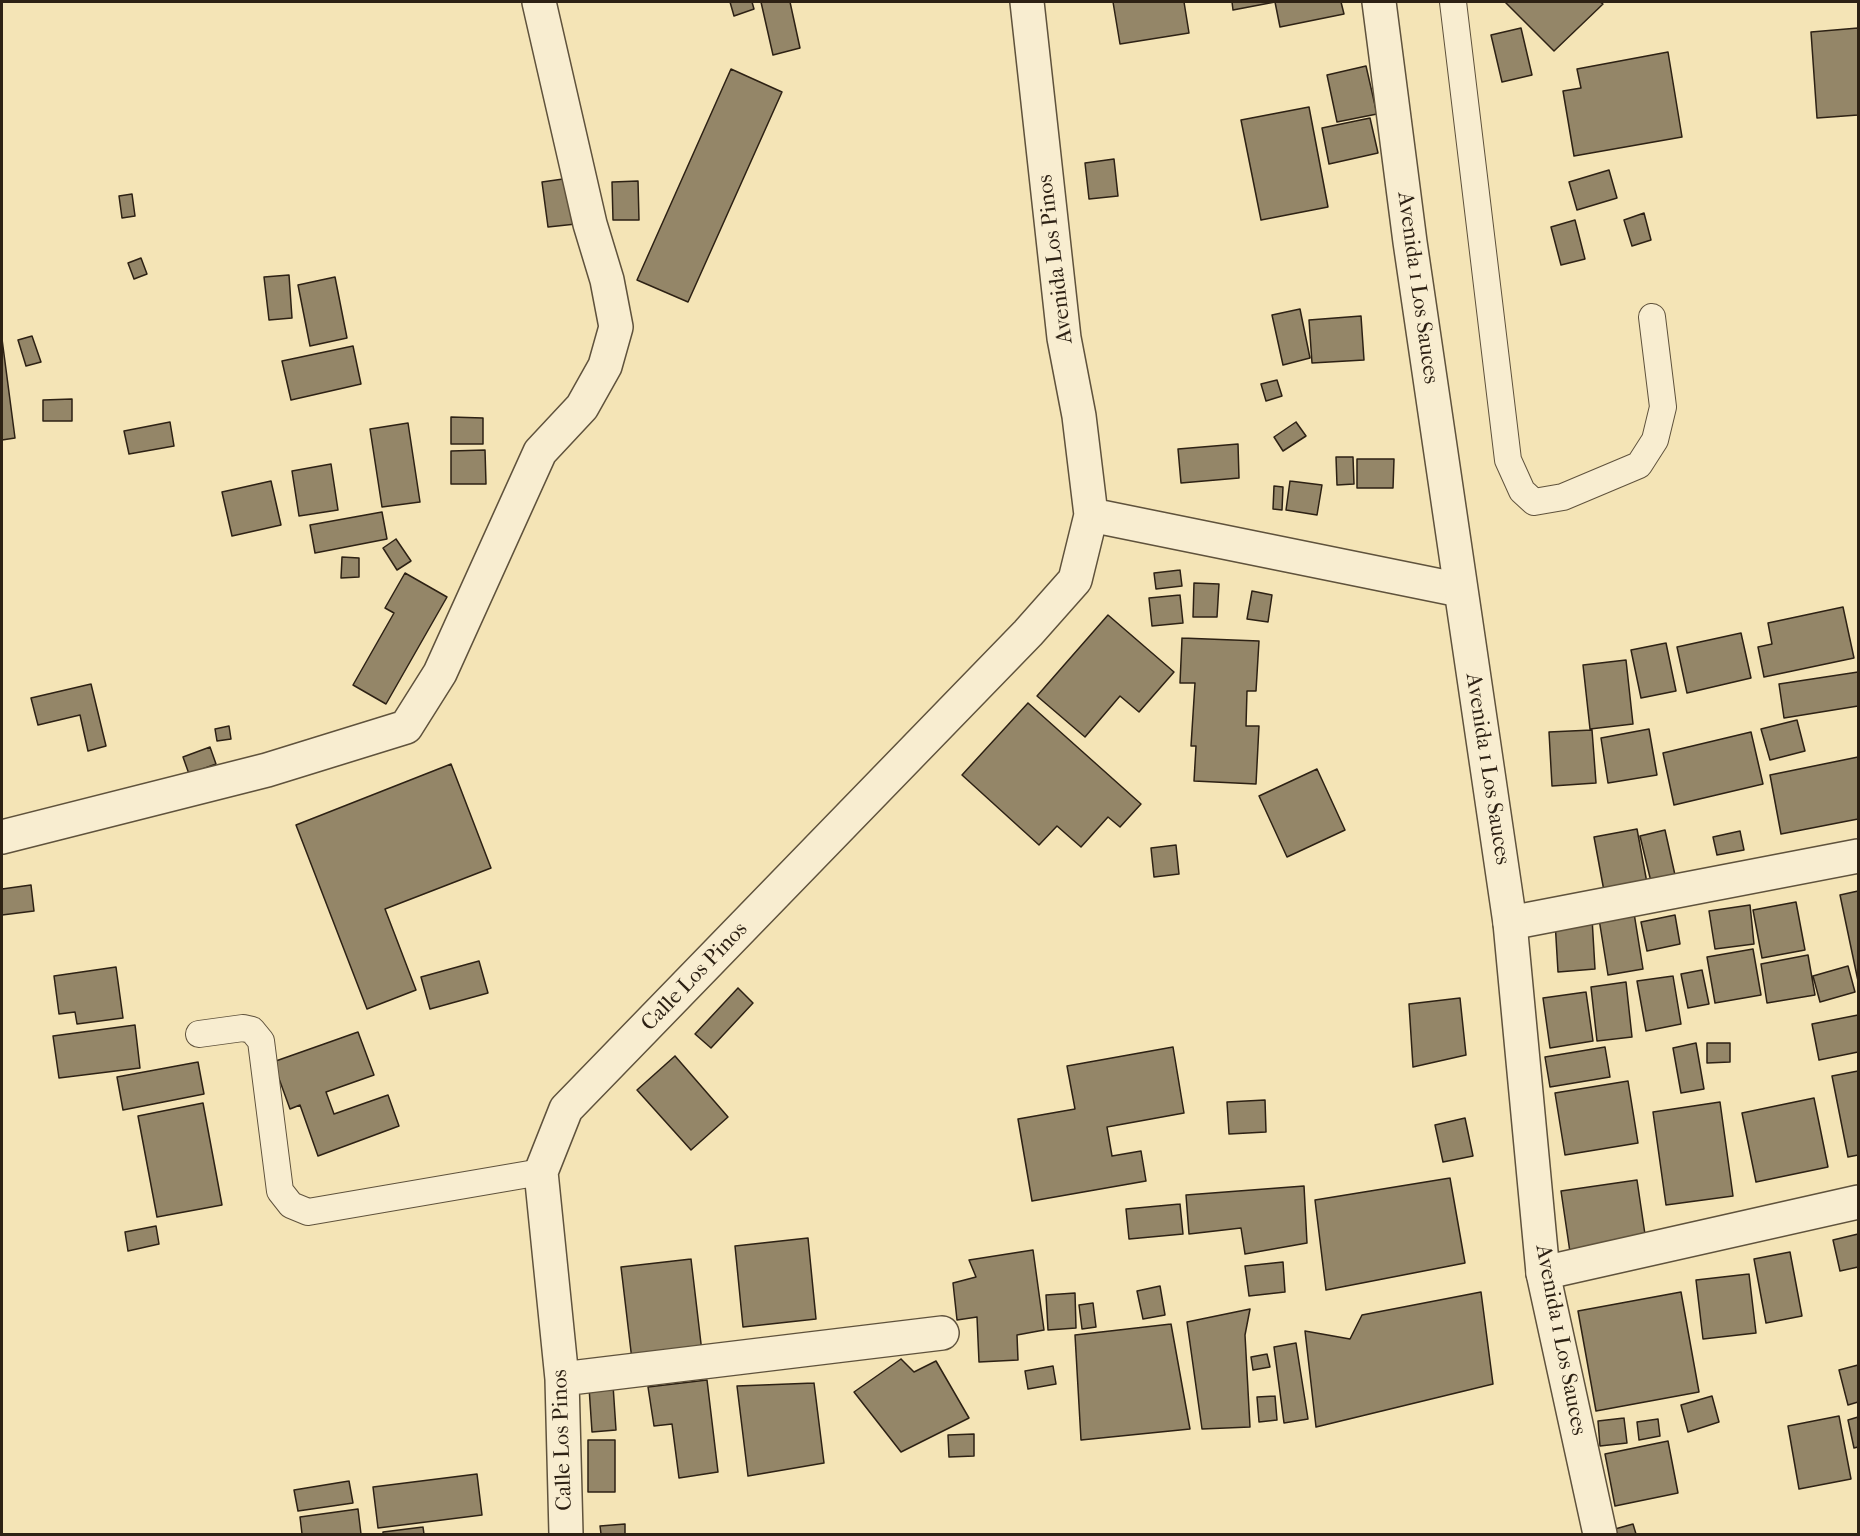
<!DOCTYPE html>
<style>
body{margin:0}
#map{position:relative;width:1860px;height:1536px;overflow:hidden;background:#f4e4b6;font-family:"IM FELL French Canon",serif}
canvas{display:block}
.frame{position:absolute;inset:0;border:3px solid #2d2114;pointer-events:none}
</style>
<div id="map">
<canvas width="1860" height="1536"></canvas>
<div class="frame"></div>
</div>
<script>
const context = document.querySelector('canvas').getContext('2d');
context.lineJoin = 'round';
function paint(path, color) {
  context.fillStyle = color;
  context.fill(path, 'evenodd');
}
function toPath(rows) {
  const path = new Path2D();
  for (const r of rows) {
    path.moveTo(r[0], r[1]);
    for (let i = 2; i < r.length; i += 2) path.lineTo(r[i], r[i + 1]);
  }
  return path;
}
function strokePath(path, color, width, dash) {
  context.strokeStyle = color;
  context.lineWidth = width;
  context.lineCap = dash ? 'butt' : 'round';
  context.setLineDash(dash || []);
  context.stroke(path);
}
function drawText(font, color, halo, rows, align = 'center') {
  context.font = font + ' "IM FELL French Canon",serif';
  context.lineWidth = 4.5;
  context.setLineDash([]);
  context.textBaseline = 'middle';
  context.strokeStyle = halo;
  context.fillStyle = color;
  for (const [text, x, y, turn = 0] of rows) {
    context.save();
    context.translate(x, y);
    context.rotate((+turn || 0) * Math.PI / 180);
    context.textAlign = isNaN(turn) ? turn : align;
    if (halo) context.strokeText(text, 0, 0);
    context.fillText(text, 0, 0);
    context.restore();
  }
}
const building = toPath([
 [730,2,752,2,754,9,734,16,730,2],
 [761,2,790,2,800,48,773,55,761,2],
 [1113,2,1184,2,1189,33,1120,44,1113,2],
 [1232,2,1341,2,1344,14,1280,27,1275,2,1233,10,1232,2],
 [1505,2,1600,2,1603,4,1554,51,1505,2],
 [1521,28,1532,75,1502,82,1491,35,1521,28],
 [1858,28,1858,115,1817,118,1811,32,1858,28],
 [1668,52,1682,137,1574,156,1563,91,1581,88,1577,69,1668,52],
 [1366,66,1377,114,1337,122,1327,75,1366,66],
 [731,69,782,92,688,302,637,280,731,69],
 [1309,107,1328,207,1261,220,1241,120,1309,107],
 [1370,118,1378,153,1329,164,1322,128,1370,118],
 [1114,159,1118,196,1089,199,1085,163,1114,159],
 [1609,170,1617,198,1577,210,1569,182,1609,170],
 [570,178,576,224,548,227,542,182,570,178],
 [638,181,639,220,613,220,612,182,638,181],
 [132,194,135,216,122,218,119,196,132,194],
 [1644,213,1651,240,1632,246,1624,220,1644,213],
 [1575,220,1585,259,1561,265,1551,227,1575,220],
 [141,258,147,274,134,279,128,263,141,258],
 [289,275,292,318,269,320,264,277,289,275],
 [335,277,347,338,310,346,298,285,335,277],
 [1300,309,1310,358,1283,365,1272,315,1300,309],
 [1361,316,1364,360,1312,363,1309,320,1361,316],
 [32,336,41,362,26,366,18,340,32,336],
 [2,339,15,438,2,440,2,339],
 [353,346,361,384,291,400,282,361,353,346],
 [1277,380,1282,396,1266,401,1261,384,1277,380],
 [72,399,72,421,43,421,43,400,72,399],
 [451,417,483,418,483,444,451,444,451,417],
 [170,422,174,446,129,454,124,431,170,422],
 [1296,422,1306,436,1283,451,1274,437,1296,422],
 [408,423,420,502,382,507,370,429,408,423],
 [1238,444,1239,478,1181,483,1178,449,1238,444],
 [485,450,486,484,451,484,451,451,485,450],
 [1336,457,1353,457,1354,484,1337,485,1336,457],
 [1357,459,1394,459,1393,488,1357,488,1357,459],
 [331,464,338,510,299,516,292,471,331,464],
 [271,481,281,525,232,536,222,492,271,481],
 [1290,481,1322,485,1317,515,1286,510,1290,481],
 [1274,486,1283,487,1282,510,1273,509,1274,486],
 [382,512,387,539,315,553,310,525,382,512],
 [396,539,411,561,397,570,383,548,396,539],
 [342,557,359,558,359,577,341,578,342,557],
 [1180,570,1182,586,1156,589,1154,573,1180,570],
 [405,573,447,597,386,704,353,685,394,613,385,608,405,573],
 [1194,583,1219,584,1217,617,1193,617,1194,583],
 [1252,591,1272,595,1268,622,1247,619,1252,591],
 [1180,595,1183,623,1152,626,1149,598,1180,595],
 [1843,607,1854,658,1764,677,1758,647,1772,644,1768,623,1843,607],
 [1108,615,1174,672,1139,712,1120,696,1085,737,1037,696,1108,615],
 [1741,633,1751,678,1687,693,1677,647,1741,633],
 [1182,638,1259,641,1256,691,1247,691,1246,726,1259,726,1256,784,1194,781,1196,746,1191,746,1195,683,1180,683,1182,638],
 [1666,643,1676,691,1641,698,1631,650,1666,643],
 [1626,660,1633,724,1590,729,1583,665,1626,660],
 [1858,672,1858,706,1784,718,1779,684,1858,672],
 [91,684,106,746,88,751,80,715,38,725,31,698,91,684],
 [1028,703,1141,804,1120,827,1108,817,1081,847,1057,826,1039,845,962,775,1028,703],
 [1797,720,1805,751,1770,760,1761,729,1797,720],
 [229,726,231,739,217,741,215,729,229,726],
 [1649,729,1657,775,1608,783,1601,738,1649,729],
 [1592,730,1596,783,1552,786,1549,732,1592,730],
 [1751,732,1763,784,1674,805,1663,753,1751,732],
 [210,747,216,764,189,774,183,757,210,747],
 [1858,757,1858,819,1781,834,1770,775,1858,757],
 [451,764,491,868,385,909,416,990,367,1009,296,825,451,764],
 [1317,769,1345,830,1287,857,1259,796,1317,769],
 [1637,829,1647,883,1604,891,1594,837,1637,829],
 [1665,830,1677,884,1653,890,1640,836,1665,830],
 [1740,831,1744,850,1717,855,1713,837,1740,831],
 [1176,845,1179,874,1154,877,1151,848,1176,845],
 [31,885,34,911,2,915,2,889,31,885],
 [1858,891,1858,981,1840,895,1858,891],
 [1796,902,1805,950,1762,958,1753,910,1796,902],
 [1750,905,1754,944,1715,949,1709,911,1750,905],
 [1634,913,1643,969,1608,975,1599,919,1634,913],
 [1675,915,1680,944,1647,951,1641,922,1675,915],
 [1592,918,1595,969,1558,972,1555,921,1592,918],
 [1753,949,1761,995,1715,1003,1707,957,1753,949],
 [1808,955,1815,995,1767,1003,1761,964,1808,955],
 [479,961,488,993,430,1009,421,977,479,961],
 [1848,966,1855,992,1820,1002,1813,976,1848,966],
 [116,967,123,1018,77,1024,75,1012,59,1014,54,976,116,967],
 [1702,970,1709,1004,1688,1008,1681,974,1702,970],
 [1673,976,1681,1024,1646,1031,1637,981,1673,976],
 [1626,982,1632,1037,1597,1041,1591,987,1626,982],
 [738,988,753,1003,711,1048,695,1034,738,988],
 [1586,992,1593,1041,1550,1048,1543,998,1586,992],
 [1460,998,1466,1055,1413,1067,1409,1004,1460,998],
 [1858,1015,1858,1052,1819,1060,1812,1024,1858,1015],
 [135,1025,140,1068,59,1078,53,1036,135,1025],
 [358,1032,374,1075,326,1092,334,1114,388,1095,399,1126,318,1156,300,1105,290,1109,273,1062,358,1032],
 [1696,1043,1704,1089,1681,1093,1673,1048,1696,1043],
 [1707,1043,1730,1043,1730,1062,1707,1063,1707,1043],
 [1173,1047,1184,1113,1107,1127,1112,1156,1141,1151,1146,1181,1032,1201,1018,1119,1075,1109,1067,1066,1173,1047],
 [1605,1047,1610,1077,1550,1087,1545,1057,1605,1047],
 [675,1056,728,1117,691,1150,637,1090,675,1056],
 [198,1062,204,1094,123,1110,117,1077,198,1062],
 [1858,1071,1858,1155,1848,1157,1832,1076,1858,1071],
 [1628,1081,1638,1143,1565,1155,1555,1093,1628,1081],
 [1814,1098,1828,1167,1756,1182,1742,1113,1814,1098],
 [1265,1100,1266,1132,1229,1134,1227,1102,1265,1100],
 [1720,1102,1733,1196,1666,1205,1653,1112,1720,1102],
 [203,1103,222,1205,157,1217,138,1116,203,1103],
 [1465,1118,1473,1156,1443,1162,1435,1125,1465,1118],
 [1450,1178,1465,1263,1326,1290,1315,1200,1450,1178],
 [1637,1180,1647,1248,1571,1259,1561,1191,1637,1180],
 [1304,1186,1307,1243,1245,1254,1241,1228,1189,1234,1186,1195,1304,1186],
 [1180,1204,1183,1234,1129,1239,1126,1209,1180,1204],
 [156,1226,159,1244,128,1251,125,1232,156,1226],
 [1858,1234,1858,1267,1840,1271,1833,1240,1858,1234],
 [808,1238,816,1319,743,1327,735,1246,808,1238],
 [1033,1250,1044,1330,1017,1335,1018,1360,979,1362,977,1317,957,1320,953,1283,976,1277,969,1260,1033,1250],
 [1790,1252,1802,1316,1766,1323,1754,1259,1790,1252],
 [691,1259,702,1352,632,1360,621,1267,691,1259],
 [1283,1262,1285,1292,1249,1296,1245,1266,1283,1262],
 [1749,1274,1756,1333,1703,1339,1696,1280,1749,1274],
 [1160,1286,1165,1315,1143,1319,1137,1291,1160,1286],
 [1481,1292,1493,1384,1316,1427,1305,1331,1350,1339,1362,1315,1481,1292],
 [1681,1292,1699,1392,1596,1411,1578,1311,1681,1292],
 [1075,1293,1076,1328,1048,1330,1046,1295,1075,1293],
 [1093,1303,1096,1327,1082,1329,1079,1305,1093,1303],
 [1250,1309,1245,1335,1250,1427,1202,1429,1187,1322,1250,1309],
 [1171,1324,1190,1429,1081,1440,1075,1335,1171,1324],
 [1296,1343,1308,1419,1284,1423,1274,1347,1296,1343],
 [1267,1354,1270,1367,1253,1370,1251,1357,1267,1354],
 [901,1359,914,1372,936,1361,969,1418,901,1452,854,1392,901,1359],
 [1858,1365,1858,1402,1848,1405,1839,1370,1858,1365],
 [1053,1366,1056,1384,1028,1389,1025,1371,1053,1366],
 [707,1380,718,1472,679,1478,672,1424,654,1426,648,1387,707,1380],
 [814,1383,824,1463,748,1476,737,1386,814,1383],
 [613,1385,616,1430,592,1432,589,1387,613,1385],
 [1275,1396,1277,1420,1259,1422,1257,1397,1275,1396],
 [1712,1396,1719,1422,1688,1432,1681,1405,1712,1396],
 [1839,1416,1851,1479,1799,1489,1788,1426,1839,1416],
 [1858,1417,1858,1447,1854,1448,1848,1420,1858,1417],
 [1624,1418,1627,1443,1600,1446,1598,1421,1624,1418],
 [1658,1419,1660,1436,1639,1440,1637,1422,1658,1419],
 [974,1434,974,1456,949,1457,948,1435,974,1434],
 [588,1440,615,1440,615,1492,588,1492,588,1440],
 [1668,1441,1678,1493,1615,1506,1605,1454,1668,1441],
 [477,1474,482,1515,378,1528,373,1487,477,1474],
 [349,1481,353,1503,298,1511,294,1490,349,1481],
 [358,1509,361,1534,302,1534,300,1517,358,1509],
 [625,1524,625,1534,601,1534,600,1526,625,1524],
 [1633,1524,1636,1534,1617,1534,1615,1529,1633,1524],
 [423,1527,424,1534,383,1534,383,1532,423,1527]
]);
paint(building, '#948668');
strokePath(building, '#2d2114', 1.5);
const service = toPath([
 [1453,2,1508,460,1522,491,1534,502,1563,497,1639,465,1655,440,1663,407,1652,317],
 [199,1034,243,1028,252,1030,261,1041,280,1191,291,1205,308,1212,541,1172]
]);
const minor = toPath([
 [1091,515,1460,590],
 [2,837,267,770,406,727,440,673,540,452,582,407,605,366,616,327,607,280,590,224,539,2],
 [1510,923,1858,856],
 [1543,1273,1858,1202],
 [562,1379,942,1333],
 [566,1534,562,1379,541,1172,566,1109,1028,633,1075,580,1091,515,1079,416,1064,338,1027,2]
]);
const tertiary = toPath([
 [1379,2,1410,242,1510,923,1543,1273,1600,1534]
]);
strokePath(service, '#5f523c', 28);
strokePath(minor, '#5f523c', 36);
strokePath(tertiary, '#5f523c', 36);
strokePath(service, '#f8edd0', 26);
strokePath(minor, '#f8edd0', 33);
strokePath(tertiary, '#f8edd0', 33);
drawText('22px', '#2d2114', '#f8edd0', [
 ["Avenida Los Pinos",1056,259,-97],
 ["Avenida 1 Los Sauces",1417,288,82],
 ["Avenida 1 Los Sauces",1487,769,81],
 ["Calle Los Pinos",695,977,-46],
 ["Avenida 1 Los Sauces",1560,1340,79],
 ["Calle Los Pinos",563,1440,-92]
]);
</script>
